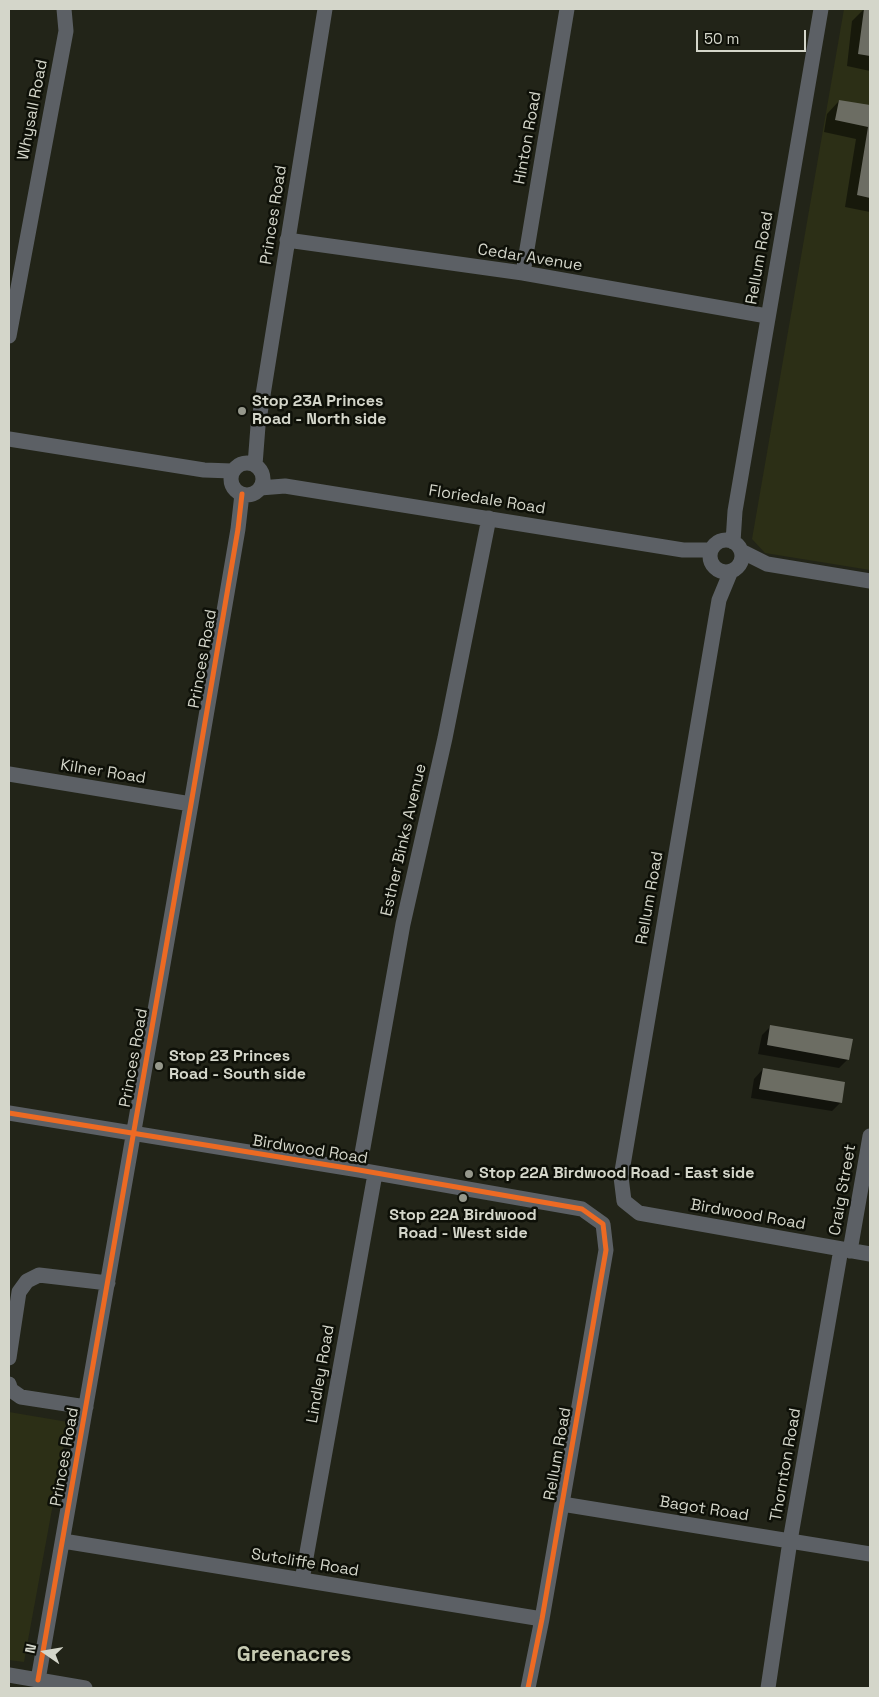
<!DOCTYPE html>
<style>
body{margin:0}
#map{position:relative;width:879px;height:1697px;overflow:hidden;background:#222418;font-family:"Space Grotesk",sans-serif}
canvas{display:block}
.frame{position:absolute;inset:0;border:10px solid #d4d6ca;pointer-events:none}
.north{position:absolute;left:20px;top:1627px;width:50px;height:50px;-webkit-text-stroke:4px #0e1008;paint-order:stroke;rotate:283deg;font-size:14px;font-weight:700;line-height:20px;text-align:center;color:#d4d6ca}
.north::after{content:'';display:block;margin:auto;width:18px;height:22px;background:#d4d6ca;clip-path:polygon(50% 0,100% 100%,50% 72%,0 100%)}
.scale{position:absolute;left:696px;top:30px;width:110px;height:22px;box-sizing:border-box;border:2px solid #d4d6ca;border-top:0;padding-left:6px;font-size:15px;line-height:18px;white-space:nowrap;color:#d4d6ca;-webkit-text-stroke:4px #0e1008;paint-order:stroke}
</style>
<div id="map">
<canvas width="879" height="1697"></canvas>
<div class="frame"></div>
<div class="north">N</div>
<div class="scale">50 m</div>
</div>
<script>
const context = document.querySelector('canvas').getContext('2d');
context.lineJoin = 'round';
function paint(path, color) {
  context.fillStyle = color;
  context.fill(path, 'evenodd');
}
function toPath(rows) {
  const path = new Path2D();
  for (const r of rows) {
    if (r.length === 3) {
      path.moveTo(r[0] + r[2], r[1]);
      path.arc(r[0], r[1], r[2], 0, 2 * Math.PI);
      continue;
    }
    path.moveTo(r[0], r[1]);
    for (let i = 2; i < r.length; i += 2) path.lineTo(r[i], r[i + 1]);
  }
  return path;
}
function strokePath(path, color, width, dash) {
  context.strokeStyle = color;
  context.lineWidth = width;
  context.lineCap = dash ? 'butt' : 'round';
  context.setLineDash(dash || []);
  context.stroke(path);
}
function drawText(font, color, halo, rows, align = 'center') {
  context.font = font + ' "Space Grotesk",sans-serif';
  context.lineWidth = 5;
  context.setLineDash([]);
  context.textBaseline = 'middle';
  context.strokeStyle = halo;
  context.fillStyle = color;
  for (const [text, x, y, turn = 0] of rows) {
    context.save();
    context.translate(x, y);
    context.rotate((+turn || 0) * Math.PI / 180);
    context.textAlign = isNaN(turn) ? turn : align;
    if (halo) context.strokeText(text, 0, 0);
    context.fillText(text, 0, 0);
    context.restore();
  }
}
paint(toPath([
 [844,9,870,9,870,570,765,553,752,539],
 [9,1412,68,1422,24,1662,9,1660]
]), '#2c2f16');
paint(toPath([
 [864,9,870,10,870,71,847,66,852,21],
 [839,101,870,106,870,212,845,207,856,139,824,132,827,114],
 [771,1026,848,1059,839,1068,758,1054,762,1035],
 [763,1069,841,1102,832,1111,751,1098,754,1079]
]), '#0007');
paint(toPath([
 [864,9,870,9,870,56,858,54],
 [839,100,870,105,870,198,857,195,868,127,835,120],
 [770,1025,853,1039,849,1060,767,1045],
 [763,1068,845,1082,842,1103,759,1089]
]), '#6c6d63');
strokePath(toPath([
 [287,240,523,273,767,316],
 [523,273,567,9],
 [9,336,66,31,64,9],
 [9,439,204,470,232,471],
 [247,479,16],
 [255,465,258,426,325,9],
 [260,488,285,486,683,550,711,550],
 [726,556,16],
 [733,542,735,511,821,9],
 [741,551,767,564,870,581],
 [731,571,719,600,621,1177,624,1201,639,1213,870,1254],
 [9,774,191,804],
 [9,1113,359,1170,582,1209,603,1224,606,1250,542,1619,528,1688],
 [359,1170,403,924,445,738,489,518],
 [850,1251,870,1136],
 [9,1358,19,1292,27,1281,39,1275,108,1283],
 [9,1384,11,1390,21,1397,86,1407],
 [562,1504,870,1554],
 [63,1541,542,1619],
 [302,1580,375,1174],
 [9,1675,85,1688],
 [38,1680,191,804,238,529,242,494],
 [768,1688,790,1541,841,1249]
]), '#5c6065', 15);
strokePath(toPath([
 [9,1113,359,1170,582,1209,603,1224,606,1250,542,1619,528,1688],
 [38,1680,191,804,238,529,242,494]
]), '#ed6a23', 5);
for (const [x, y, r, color] of [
 [242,411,5,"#96988c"],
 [159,1066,5,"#96988c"],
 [469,1174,5,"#96988c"],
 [463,1198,5,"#96988c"]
]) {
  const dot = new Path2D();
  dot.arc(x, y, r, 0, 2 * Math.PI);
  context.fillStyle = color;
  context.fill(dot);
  strokePath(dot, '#0e1008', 2);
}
drawText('16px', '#d4d6ca', '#0e1008', [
 ["Whysall Road",33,110,-79],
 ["Hinton Road",528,138,-80],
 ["Princes Road",274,215,-81],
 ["Cedar Avenue",530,258,9],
 ["Rellum Road",760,258,-80],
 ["Floriedale Road",487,500,9],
 ["Princes Road",203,659,-80],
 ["Kilner Road",103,772,9],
 ["Esther Binks Avenue",404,840,-77],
 ["Rellum Road",650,898,-80],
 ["Princes Road",134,1058,-80],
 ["Birdwood Road",310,1150,9],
 ["Craig Street",843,1190,-80],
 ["Birdwood Road",748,1215,10],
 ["Lindley Road",321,1374,-80],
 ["Rellum Road",558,1454,-80],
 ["Princes Road",65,1457,-80],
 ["Thornton Road",786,1465,-80],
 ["Bagot Road",704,1509,9],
 ["Sutcliffe Road",305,1563,9]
]);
drawText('bold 16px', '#d4d6ca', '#0e1008', [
 ["Stop 23A Princes",252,402],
 ["Road - North side",252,420],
 ["Stop 23 Princes",169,1057],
 ["Road - South side",169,1075],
 ["Stop 22A Birdwood Road - East side",479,1174],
 ["Stop 22A Birdwood",463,1216,"center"],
 ["Road - West side",463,1234,"center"]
], 'left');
drawText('bold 21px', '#c7cbb3', '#0e1008', [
 ["Greenacres",294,1655]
]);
</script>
